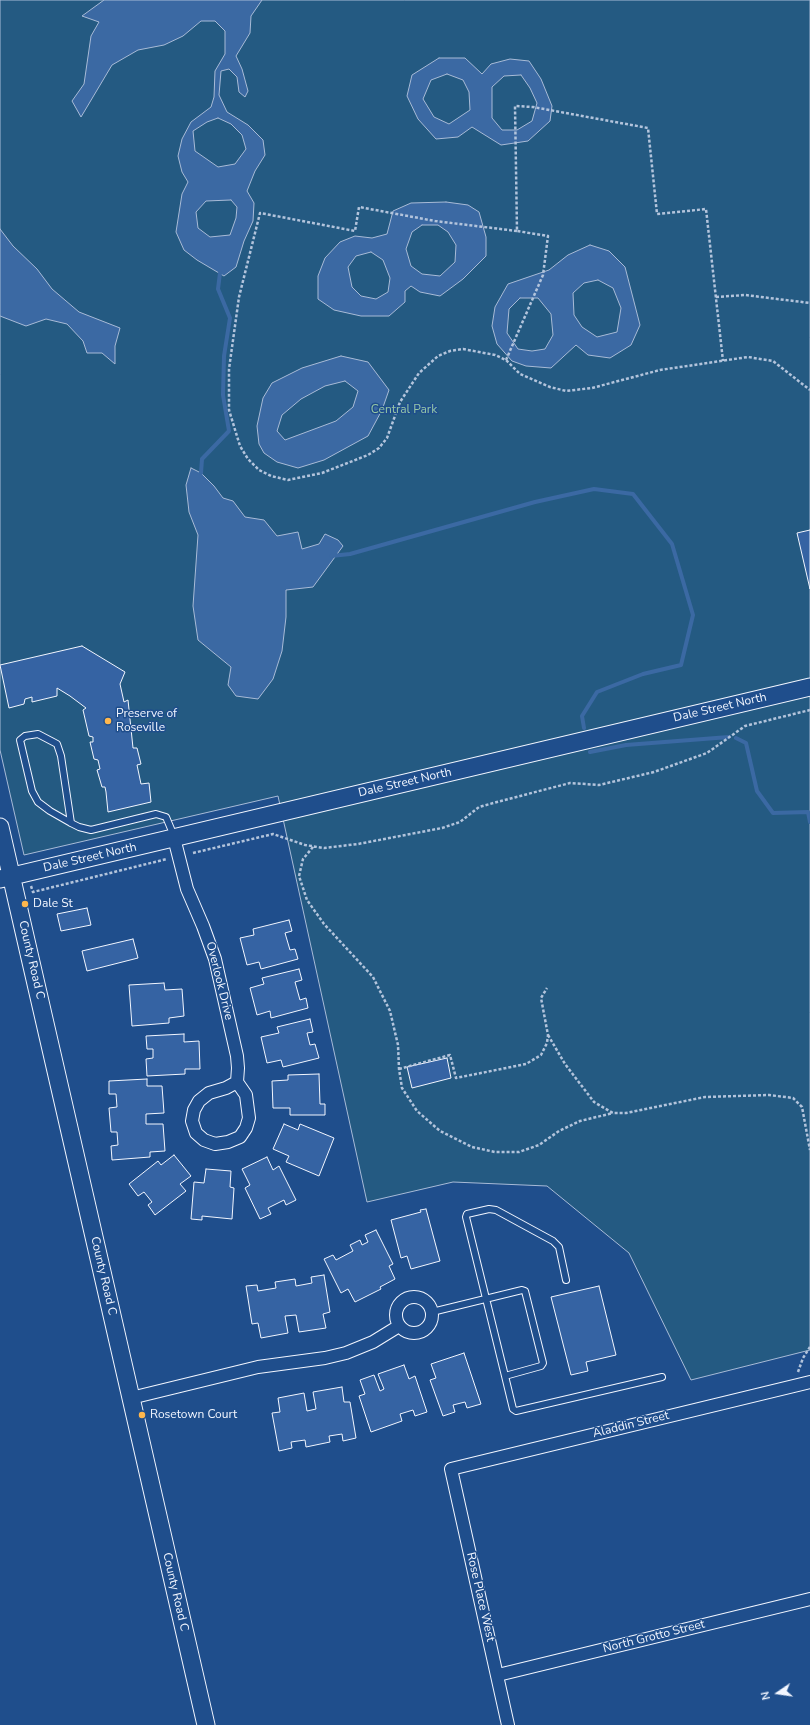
<!DOCTYPE html>
<style>
body{margin:0}
#map{position:relative;width:810px;height:1725px;overflow:hidden;background:#1f4e8c;font-family:"Nunito Sans",sans-serif}
canvas{display:block}
.north{position:absolute;left:758px;top:1673px;width:40px;height:40px;-webkit-text-stroke:3px #1f4e8c;paint-order:stroke;rotate:257deg;font-size:11px;font-weight:700;line-height:16px;text-align:center;color:#f2f6ff}
.north::after{content:'';display:block;margin:auto;width:14px;height:18px;background:#f2f6ff;clip-path:polygon(50% 0,100% 100%,50% 72%,0 100%)}
</style>
<div id="map">
<canvas width="810" height="1725"></canvas>
<div class="north">N</div>
</div>
<script>
const context = document.querySelector('canvas').getContext('2d');
context.lineJoin = 'round';
function paint(path, color) {
  context.fillStyle = color;
  context.fill(path, 'evenodd');
}
function toPath(rows) {
  const path = new Path2D();
  for (const r of rows) {
    if (r.length === 3) {
      path.moveTo(r[0] + r[2], r[1]);
      path.arc(r[0], r[1], r[2], 0, 2 * Math.PI);
      continue;
    }
    path.moveTo(r[0], r[1]);
    for (let i = 2; i < r.length; i += 2) path.lineTo(r[i], r[i + 1]);
  }
  return path;
}
function strokePath(path, color, width, dash) {
  context.strokeStyle = color;
  context.lineWidth = width;
  context.lineCap = dash ? 'butt' : 'round';
  context.setLineDash(dash || []);
  context.stroke(path);
}
function drawText(font, color, halo, rows, align = 'center') {
  context.font = font + ' "Nunito Sans",sans-serif';
  context.lineWidth = 3;
  context.setLineDash([]);
  context.textBaseline = 'middle';
  context.strokeStyle = halo;
  context.fillStyle = color;
  for (const [text, x, y, turn = 0] of rows) {
    context.save();
    context.translate(x, y);
    context.rotate((+turn || 0) * Math.PI / 180);
    context.textAlign = isNaN(turn) ? turn : align;
    if (halo) context.strokeText(text, 0, 0);
    context.fillText(text, 0, 0);
    context.restore();
  }
}
const green = toPath([
 [0,0,810,0,810,1350,691,1380,629,1253,547,1186,453,1182,367,1202,278,796,24,855,0,750,0,0]
]);
paint(green, '#245a82');
strokePath(green, '#a8bbd7', 1);
const water = toPath([
 [104,0,262,0,251,16,250,33,236,56,242,69,248,91,245,97,239,92,237,77,229,69,221,71,219,95,227,112,248,125,263,140,265,155,255,171,247,191,254,203,253,221,244,241,236,267,224,276,197,260,184,250,176,232,182,194,188,182,182,172,178,156,182,139,191,122,211,107,214,97,215,71,225,54,225,31,215,21,201,21,183,36,164,45,138,50,112,65,81,117,72,101,84,84,91,36,99,22,82,16,104,0],
 [218,118,231,124,242,135,246,149,235,164,218,167,195,151,193,131,207,122,218,118],
 [231,200,237,207,236,218,230,235,210,237,198,228,196,212,206,201,231,200],
 [439,58,465,58,482,74,491,64,510,59,529,61,541,79,552,106,550,121,528,141,501,145,472,127,458,137,436,139,418,119,407,96,412,75,439,58],
 [447,74,463,80,469,92,470,110,449,124,434,117,423,99,431,80,447,74],
 [521,75,530,88,537,103,532,121,517,130,502,130,492,118,492,87,504,76,521,75],
 [446,202,468,205,479,212,486,237,486,256,463,279,440,296,420,292,411,286,405,291,405,302,389,316,361,316,334,310,318,299,318,276,325,258,340,242,355,236,372,238,387,234,393,211,411,203,446,202],
 [422,225,438,225,448,232,456,245,455,262,440,276,422,274,411,266,406,249,412,232,422,225],
 [371,252,383,260,390,278,388,292,376,299,361,296,352,287,348,267,356,256,371,252],
 [0,229,13,246,37,269,52,289,79,312,120,328,115,346,115,364,102,353,87,353,83,341,67,324,46,319,26,326,0,316,0,229],
 [590,245,609,251,625,267,640,325,631,345,610,358,588,355,576,345,551,368,526,366,512,361,497,344,492,326,495,307,508,284,549,270,568,255,590,245],
 [598,280,613,288,621,308,617,332,597,337,582,327,574,315,573,293,584,283,598,280],
 [520,298,538,298,551,314,553,335,545,349,532,351,518,349,507,333,509,309,520,298],
 [341,356,368,362,389,390,382,410,368,436,324,460,298,468,277,462,264,453,259,444,257,426,263,398,272,383,302,368,341,356],
 [345,381,358,391,353,407,336,421,285,440,277,431,282,415,301,399,325,386,345,381],
 [191,468,201,473,214,486,223,498,233,501,245,517,264,520,277,536,298,532,302,549,319,544,325,534,338,540,343,546,313,587,286,590,286,617,282,651,273,679,258,699,236,696,228,685,231,667,198,640,193,606,198,535,189,512,186,485,191,468]
]);
paint(water, '#3b69a3');
strokePath(water, '#a8bbd7', 1);
strokePath(toPath([
 [201,473,202,459,229,431,223,395,224,356,230,318,218,289,220,273],
 [331,556,350,554,535,502,594,489,633,494,672,544,693,615,681,665,643,674,597,692,582,716,584,728],
 [736,738,746,743,757,791,773,813,808,812,810,822],
 [590,752,626,745,729,737]
]), '#3b69a3', 4);
const building = toPath([
 [810,530,810,589,797,533,810,530],
 [82,646,125,672,120,684,124,702,128,700,133,748,137,748,141,764,137,765,141,784,149,783,151,802,108,812,106,792,105,787,102,787,97,770,100,769,98,760,94,759,90,742,93,742,93,737,89,736,83,710,86,708,70,696,57,688,57,696,32,702,32,697,25,699,24,704,9,708,0,665,82,646],
 [87,908,91,925,61,931,57,914,87,908],
 [289,920,292,931,285,933,290,950,295,949,298,959,261,969,259,962,247,965,240,938,254,935,253,929,289,920],
 [133,939,138,958,87,971,82,951,133,939],
 [299,969,302,980,295,982,300,1000,306,998,308,1008,271,1018,270,1011,257,1015,250,988,264,984,262,978,299,969],
 [164,983,165,990,182,989,184,1016,169,1018,169,1023,132,1026,129,985,164,983],
 [310,1019,313,1032,307,1033,310,1045,315,1044,319,1058,283,1067,281,1060,267,1063,261,1037,279,1033,277,1027,310,1019],
 [184,1034,184,1042,199,1041,200,1069,185,1069,185,1074,147,1076,146,1059,153,1058,153,1049,147,1049,146,1036,184,1034],
 [447,1058,451,1078,412,1088,407,1067,447,1058],
 [319,1074,320,1104,325,1104,325,1115,290,1115,290,1108,273,1108,272,1081,288,1080,288,1075,319,1074],
 [147,1079,147,1086,162,1086,164,1113,146,1114,146,1124,163,1124,165,1151,150,1152,150,1157,112,1160,111,1146,118,1145,117,1132,111,1132,109,1108,117,1107,116,1094,109,1094,109,1081,147,1079],
 [284,1124,298,1130,300,1124,334,1138,319,1176,286,1162,289,1156,273,1149,284,1124],
 [174,1155,191,1176,180,1184,186,1191,155,1215,148,1205,152,1202,144,1192,138,1196,129,1184,158,1161,161,1165,174,1155],
 [267,1157,273,1170,279,1166,296,1200,286,1205,284,1200,268,1208,271,1214,260,1219,245,1188,250,1185,242,1169,267,1157],
 [206,1169,231,1171,230,1187,234,1188,232,1219,202,1216,202,1220,191,1219,194,1182,204,1183,206,1169],
 [426,1209,440,1261,411,1269,407,1256,401,1258,391,1220,421,1212,420,1210,426,1209],
 [376,1230,393,1264,389,1266,395,1279,380,1287,381,1289,355,1302,348,1289,341,1293,324,1259,333,1255,336,1260,353,1251,350,1245,360,1240,362,1245,368,1242,365,1235,376,1230],
 [324,1275,330,1312,323,1314,326,1328,299,1332,296,1315,285,1316,288,1333,261,1338,258,1323,252,1324,246,1286,257,1285,258,1291,276,1288,275,1282,295,1279,296,1286,312,1283,311,1277,324,1275],
 [599,1286,616,1355,586,1362,588,1371,571,1375,551,1297,599,1286],
 [464,1353,481,1404,467,1408,465,1402,453,1405,455,1412,443,1416,430,1380,436,1378,431,1364,464,1353],
 [404,1365,409,1379,415,1376,427,1412,415,1416,413,1410,400,1414,402,1421,371,1432,359,1396,365,1394,360,1380,374,1375,380,1391,384,1389,378,1374,404,1365],
 [342,1387,344,1402,350,1402,356,1438,343,1441,342,1434,329,1436,330,1442,306,1447,305,1440,291,1442,292,1448,279,1451,272,1413,280,1412,278,1398,304,1393,307,1411,316,1409,313,1392,342,1387]
]);
paint(building, '#3563a3');
strokePath(building, '#f2f6ff', 1);
const lane = toPath([
 [71,823,61,756,57,744,38,734,25,736,20,740,32,791,38,802,50,811,71,823,79,827,91,830,156,814,166,817,174,836],
 [432,1312,522,1290,525,1291,543,1363,541,1366,505,1376,513,1409,516,1411,662,1377],
 [505,1376,466,1217,467,1214,489,1209,496,1210,553,1241,559,1247,566,1280]
]);
const street = toPath([
 [174,838,187,889,203,926,215,959,237,1056,238,1068,237,1082,246,1095,249,1118,246,1128,240,1137,228,1142,215,1144,204,1140,196,1133,192,1121,194,1110,199,1101,209,1093,226,1088,237,1082],
 [414,1315,18],
 [131,1398,258,1367,325,1358,346,1353,373,1342,399,1326],
 [498,1675,810,1599],
 [508,1725,451,1469,810,1382]
]);
const secondary = toPath([
 [0,827,206,1725],
 [0,879,810,687]
]);
strokePath(lane, '#f2f6ff', 8);
strokePath(street, '#f2f6ff', 14);
strokePath(secondary, '#f2f6ff', 19);
strokePath(toPath([
 [517,231,435,221,359,207,355,231,260,213,239,297,229,369,229,410,240,446,248,459,259,470,271,476,288,480,322,473,368,455,379,448,387,438,400,402,419,373,438,356,450,351,463,349,495,355,506,360,520,374,534,380,550,387,566,391,592,388,660,370,748,357,773,361,810,390],
 [716,297,745,295,810,303],
 [506,360,543,275,548,236,517,231,515,106,533,107,648,128,657,214,706,209,723,361],
 [313,847,303,859,299,876,307,900,324,924,373,977,390,1011,398,1045,399,1069,402,1088,417,1111,440,1131,472,1147,495,1152,519,1152,539,1145,559,1131,580,1121,613,1113],
 [193,853,273,834,305,845,324,848,358,844,442,828,460,822,479,807,497,802,570,783,599,785,654,772,707,753,745,726,810,710],
 [31,886,33,892,167,859],
 [548,1035,565,1064,594,1102,613,1113,626,1113,705,1097,769,1095,793,1098,802,1107,810,1150],
 [399,1069,450,1055,456,1078,526,1064,541,1055,547,1043,548,1035,541,998,547,988],
 [798,1372,803,1358,810,1347]
]), '#b3c4dc', 2.5, [3, 2]);
strokePath(lane, '#1f4e8c', 6);
strokePath(street, '#1f4e8c', 12);
strokePath(secondary, '#1f4e8c', 17);
for (const [x, y, r, color] of [
 [108,721,4,"#ffb74d"],
 [25,904,4,"#ffb74d"],
 [142,1415,4,"#ffb74d"]
]) {
  const dot = new Path2D();
  dot.arc(x, y, r, 0, 2 * Math.PI);
  context.fillStyle = color;
  context.fill(dot);
  strokePath(dot, '#1f4e8c', 1.5);
}
drawText('12px', '#97c8a6', '#1f4e8c', [
 ["Central Park",404,410]
]);
drawText('12px', '#f2f6ff', '#1f4e8c', [
 ["Dale Street North",720,708,-13],
 ["Dale Street North",405,783,-13],
 ["Dale Street North",90,858,-13],
 ["County Road C",31,960,77],
 ["Overlook Drive",219,981,76],
 ["County Road C",103,1276,77],
 ["Aladdin Street",631,1425,-14],
 ["County Road C",175,1592,77],
 ["Rose Place West",480,1597,77],
 ["North Grotto Street",654,1637,-14]
]);
drawText('12px', '#f2f6ff', '#1f4e8c', [
 ["Preserve of",116,714],
 ["Roseville",116,728],
 ["Dale St",33,904],
 ["Rosetown Court",150,1415]
], 'left');
</script>
